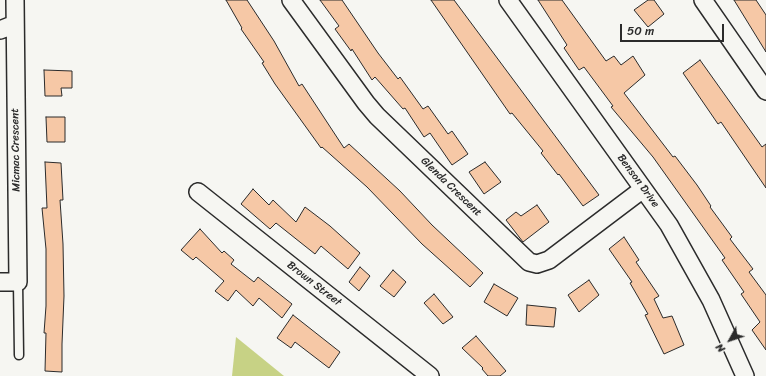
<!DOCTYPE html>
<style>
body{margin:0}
#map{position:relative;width:766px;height:376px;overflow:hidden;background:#f6f6f2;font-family:Sriracha,sans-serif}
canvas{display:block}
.north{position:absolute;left:710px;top:320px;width:40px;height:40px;-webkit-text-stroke:3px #f6f6f2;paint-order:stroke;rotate:230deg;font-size:11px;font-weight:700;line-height:16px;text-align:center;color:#2b2b2b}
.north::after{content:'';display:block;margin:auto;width:14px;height:18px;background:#2b2b2b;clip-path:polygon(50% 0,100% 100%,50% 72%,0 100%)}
.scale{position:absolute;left:620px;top:24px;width:104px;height:18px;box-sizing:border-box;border:2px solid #2b2b2b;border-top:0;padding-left:5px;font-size:12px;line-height:14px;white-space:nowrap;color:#2b2b2b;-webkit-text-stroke:3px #f6f6f2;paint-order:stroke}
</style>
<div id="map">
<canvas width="766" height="376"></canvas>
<div class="north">N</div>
<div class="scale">50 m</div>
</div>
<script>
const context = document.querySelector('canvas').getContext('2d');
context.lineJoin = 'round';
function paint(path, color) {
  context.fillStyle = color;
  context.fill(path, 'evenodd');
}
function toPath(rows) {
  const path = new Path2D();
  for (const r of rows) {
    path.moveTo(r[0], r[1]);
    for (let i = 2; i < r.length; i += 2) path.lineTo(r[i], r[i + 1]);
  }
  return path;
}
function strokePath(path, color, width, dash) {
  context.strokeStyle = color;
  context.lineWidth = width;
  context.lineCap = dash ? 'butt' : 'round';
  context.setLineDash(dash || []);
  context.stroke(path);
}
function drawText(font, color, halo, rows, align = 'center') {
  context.font = font + ' Sriracha,sans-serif';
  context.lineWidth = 3;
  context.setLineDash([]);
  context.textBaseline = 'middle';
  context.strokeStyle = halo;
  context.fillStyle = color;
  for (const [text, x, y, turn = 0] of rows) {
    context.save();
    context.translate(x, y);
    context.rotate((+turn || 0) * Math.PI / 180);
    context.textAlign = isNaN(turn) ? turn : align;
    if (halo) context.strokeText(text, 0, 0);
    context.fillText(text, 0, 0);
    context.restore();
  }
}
paint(toPath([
 [236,337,284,376,232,376]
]), '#c7d285');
const building = toPath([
 [226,0,247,0,274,41,299,86,302,84,344,148,349,144,400,191,432,225,483,273,470,287,422,244,367,187,322,147,321,148,275,84,262,63,264,62,241,29,242,28,226,0],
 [320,0,342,0,378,53,398,79,400,77,423,109,428,106,448,134,452,131,468,154,452,165,430,133,424,137,405,108,403,109,375,77,372,80,352,49,351,51,335,29,339,26,320,0],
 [431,0,454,0,599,195,583,206,559,174,558,175,541,153,543,151,512,113,510,114,431,0],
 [538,0,562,0,606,61,614,56,621,65,633,56,645,75,624,93,673,157,675,156,697,185,711,206,710,207,732,237,730,239,753,269,749,272,766,295,766,350,752,330,760,322,741,294,744,292,722,260,725,258,653,157,611,107,613,106,584,67,579,70,564,48,567,45,538,0],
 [648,0,654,0,664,14,648,27,634,10,648,0],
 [734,0,756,0,766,15,766,52,734,0],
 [700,60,762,147,766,144,766,188,721,122,718,124,683,73,700,60],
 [44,70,72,71,72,88,61,88,62,96,45,96,44,70],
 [46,117,65,117,65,142,47,142,46,117],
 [45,162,61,163,63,200,60,200,63,244,64,296,62,344,62,372,45,371,46,333,44,333,46,306,46,249,42,208,47,208,45,162],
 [485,162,501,182,484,194,469,172,485,162],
 [253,189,269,205,273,200,296,222,305,207,330,226,360,253,348,269,321,246,315,254,276,223,270,229,241,204,253,189],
 [537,205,549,222,523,242,506,220,516,212,521,216,537,205],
 [200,229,222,253,224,251,234,260,231,264,254,282,258,277,292,304,282,318,259,298,253,306,236,290,228,301,215,291,224,281,196,257,193,260,181,250,200,229],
 [624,237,639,260,636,262,659,296,654,299,663,318,672,316,684,345,664,354,645,315,648,314,630,283,632,282,609,249,624,237],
 [360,267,370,276,359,291,349,282,360,267],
 [393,270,406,282,394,297,380,286,393,270],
 [589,280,599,295,579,312,568,295,589,280],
 [494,284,518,298,507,316,484,302,494,284],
 [434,294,453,317,443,324,424,303,434,294],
 [527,305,556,308,554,327,526,325,527,305],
 [293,315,340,352,329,368,295,342,291,348,277,338,293,315],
 [476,336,506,371,500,376,488,376,482,369,483,368,462,348,476,336]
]);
paint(building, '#f6c8a6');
strokePath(building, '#2b2b2b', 1);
const lane = toPath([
 [18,282,19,355]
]);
const street = toPath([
 [291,0,366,103,377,116,529,262,537,264,549,260,643,189],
 [508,0,669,225,711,300,745,376],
 [703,0,766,91],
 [0,30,15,24],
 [198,192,430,376],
 [0,282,18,282,15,0]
]);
strokePath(lane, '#2b2b2b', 11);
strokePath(street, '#2b2b2b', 20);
strokePath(lane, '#f6f6f2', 8);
strokePath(street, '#f6f6f2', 17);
drawText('11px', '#2b2b2b', '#f6f6f2', [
 ["Micmac Crescent",16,150,-91],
 ["Benson Drive",638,181,54],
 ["Glenda Crescent",451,187,44],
 ["Brown Street",314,284,38]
]);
</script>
